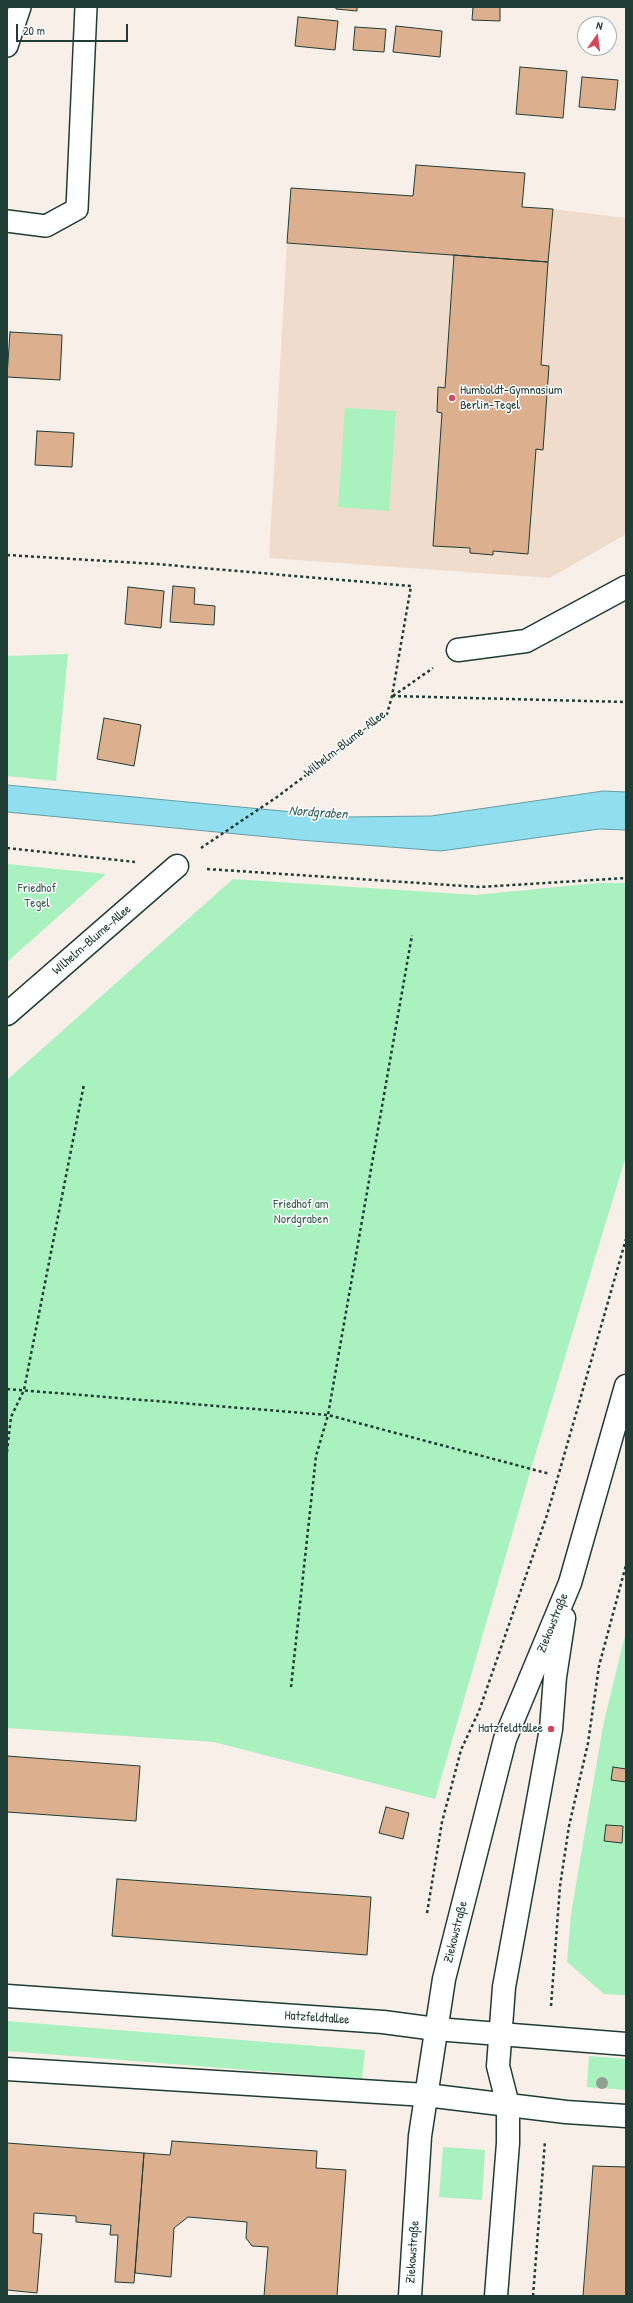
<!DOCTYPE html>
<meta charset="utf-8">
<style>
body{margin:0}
#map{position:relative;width:633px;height:2303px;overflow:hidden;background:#f8efe8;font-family:"Patrick Hand",sans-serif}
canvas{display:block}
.frame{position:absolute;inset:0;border:8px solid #1f3d34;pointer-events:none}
.north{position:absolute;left:577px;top:16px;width:40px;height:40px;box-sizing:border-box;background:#fff;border:1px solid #a5b1ae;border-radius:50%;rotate:14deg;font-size:11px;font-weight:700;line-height:16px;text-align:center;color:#1f3d34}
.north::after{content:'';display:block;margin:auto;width:14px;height:18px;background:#d1495b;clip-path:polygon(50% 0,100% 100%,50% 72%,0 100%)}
.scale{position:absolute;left:16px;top:24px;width:112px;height:18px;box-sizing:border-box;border:2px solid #1f3d34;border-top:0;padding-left:5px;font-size:12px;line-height:14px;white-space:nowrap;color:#1f3d34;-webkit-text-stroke:3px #fff;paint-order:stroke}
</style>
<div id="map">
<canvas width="633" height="2303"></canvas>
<div class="frame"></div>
<div class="north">N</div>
<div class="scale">20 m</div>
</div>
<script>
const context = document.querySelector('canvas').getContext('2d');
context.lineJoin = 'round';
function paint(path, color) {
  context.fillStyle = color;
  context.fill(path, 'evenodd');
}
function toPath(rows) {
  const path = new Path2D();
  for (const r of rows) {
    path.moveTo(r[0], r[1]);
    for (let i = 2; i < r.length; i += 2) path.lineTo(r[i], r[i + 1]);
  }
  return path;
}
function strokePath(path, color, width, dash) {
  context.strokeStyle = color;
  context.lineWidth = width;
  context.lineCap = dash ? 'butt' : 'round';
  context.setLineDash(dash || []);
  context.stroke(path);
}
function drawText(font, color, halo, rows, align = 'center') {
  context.font = font + ' "Patrick Hand",sans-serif';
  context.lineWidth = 3;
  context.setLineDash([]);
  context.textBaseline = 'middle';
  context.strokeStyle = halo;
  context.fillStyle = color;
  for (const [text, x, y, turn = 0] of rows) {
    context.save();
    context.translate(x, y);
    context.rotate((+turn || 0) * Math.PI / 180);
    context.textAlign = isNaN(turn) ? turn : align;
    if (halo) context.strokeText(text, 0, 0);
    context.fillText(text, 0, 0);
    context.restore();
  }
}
paint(toPath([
 [553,209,626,218,626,534,550,578,269,558,287,243,548,262]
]), '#f0dccd');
paint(toPath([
 [345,408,396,411,389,511,338,507],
 [68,654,56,781,7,776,7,656],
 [7,864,106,874,7,962],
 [233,879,475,895,597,883,626,883,626,1156,531,1469,435,1799,214,1742,7,1728,7,1080],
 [626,1631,626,1995,604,1994,567,1962,571,1914,603,1726],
 [7,2021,365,2050,362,2079,7,2051],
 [589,2056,626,2059,626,2090,587,2087],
 [443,2147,485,2150,482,2200,439,2197]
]), '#a9f1be');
const water = toPath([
 [7,785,346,817,431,816,603,791,626,792,626,830,599,829,441,851,300,840,7,812,7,785]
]);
paint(water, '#90deee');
strokePath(water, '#639ea4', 1);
const building = toPath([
 [336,7,357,7,357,11,336,9,336,7],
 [473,7,500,7,500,21,472,20,473,7],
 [298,17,338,21,335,50,295,46,298,17],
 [396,26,442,31,440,57,393,52,396,26],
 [355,27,386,29,384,52,353,50,355,27],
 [520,67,567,71,563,118,516,114,520,67],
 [582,77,618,80,615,110,579,107,582,77],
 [416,165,525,173,522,207,553,209,548,262,287,243,291,188,413,196,416,165],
 [454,255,548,262,541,365,549,366,543,450,536,449,528,554,493,551,493,555,470,553,470,548,433,546,442,413,437,412,438,387,445,388,454,255],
 [10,332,62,335,60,380,7,377,10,332],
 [37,431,74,433,72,467,35,465,37,431],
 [173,586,195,588,194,604,215,606,214,625,170,622,173,586],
 [128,587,164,591,161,628,125,624,128,587],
 [104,718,141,725,134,766,97,759,104,718],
 [7,1756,140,1766,136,1821,7,1812,7,1756],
 [613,1767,626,1769,626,1782,611,1780,613,1767],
 [386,1807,409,1813,403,1839,379,1833,386,1807],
 [606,1825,623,1826,622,1843,604,1841,606,1825],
 [117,1879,371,1897,367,1955,112,1936,117,1879],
 [172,2141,317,2151,316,2168,346,2170,337,2296,264,2296,268,2247,252,2246,246,2238,247,2222,188,2217,174,2228,171,2277,135,2273,144,2153,170,2155,172,2141],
 [7,2143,144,2153,134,2283,115,2282,118,2235,110,2235,111,2225,76,2222,76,2216,34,2213,33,2233,42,2234,37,2293,7,2290,7,2143],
 [593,2166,626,2167,626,2296,583,2296,593,2166]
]);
paint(building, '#dcaf8e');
strokePath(building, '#1f3d34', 1);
const lane = toPath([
 [7,46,20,7],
 [7,221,46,226,77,209,86,7]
]);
const street = toPath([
 [458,650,526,641,626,587],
 [7,1014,177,866],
 [7,1996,383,2022,436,2029,626,2044],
 [7,2069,426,2095,566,2112,626,2116]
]);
const secondary = toPath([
 [410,2296,420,2136,444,1979,505,1739,570,1583,626,1386],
 [496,2296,508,2143,508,2105,498,2066,504,1987,551,1729,555,1677,564,1618]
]);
strokePath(lane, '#1f3d34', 24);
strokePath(street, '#1f3d34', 25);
strokePath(secondary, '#1f3d34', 25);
strokePath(toPath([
 [7,555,156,564,411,586,392,696,387,714,277,797,201,848],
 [392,696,626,702],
 [393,696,433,668],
 [7,848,135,862],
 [207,869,480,887,626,878],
 [7,1389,328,1415,550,1474],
 [7,1452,11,1417,24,1390,84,1084],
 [291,1687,316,1456,328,1415,412,935],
 [427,1913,442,1822,461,1750,479,1711,547,1515,626,1239],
 [551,2006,560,1886,569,1826,588,1743,599,1666,626,1565],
 [533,2296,545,2141]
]), '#1f3d34', 2.5, [3, 3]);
strokePath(lane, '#fff', 21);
strokePath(street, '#fff', 22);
strokePath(secondary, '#fff', 22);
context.fillStyle = '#90a194';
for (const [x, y] of [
 [602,2083]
]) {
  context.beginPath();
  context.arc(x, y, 6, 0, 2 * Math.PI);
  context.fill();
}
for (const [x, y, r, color] of [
 [452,398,4,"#d1495b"],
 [551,1729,4,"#d1495b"]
]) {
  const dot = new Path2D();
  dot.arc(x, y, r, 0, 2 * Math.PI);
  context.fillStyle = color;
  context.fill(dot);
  strokePath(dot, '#fff', 1.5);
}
drawText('13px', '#1f3d34', '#fff', [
 ["Humboldt-Gymnasium",460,391],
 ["Berlin-Tegel",460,406],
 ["Hatzfeldtallee",543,1729,"right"]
], 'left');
drawText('13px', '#1f3d34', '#fff', [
 ["Wilhelm-Blume-Allee",345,744,-38],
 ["Wilhelm-Blume-Allee",92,940,-41],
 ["Ziekowstraße",553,1623,-68],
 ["Ziekowstraße",456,1932,-76],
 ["Hatzfeldtallee",317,2018,4],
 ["Ziekowstraße",413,2252,-86]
]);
drawText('13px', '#3b6150', '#fff', [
 ["Friedhof",37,889],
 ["Tegel",37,904],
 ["Friedhof am",301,1205],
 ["Nordgraben",301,1220]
]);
drawText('italic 14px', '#3b6562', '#fff', [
 ["Nordgraben",318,813,4]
]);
</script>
